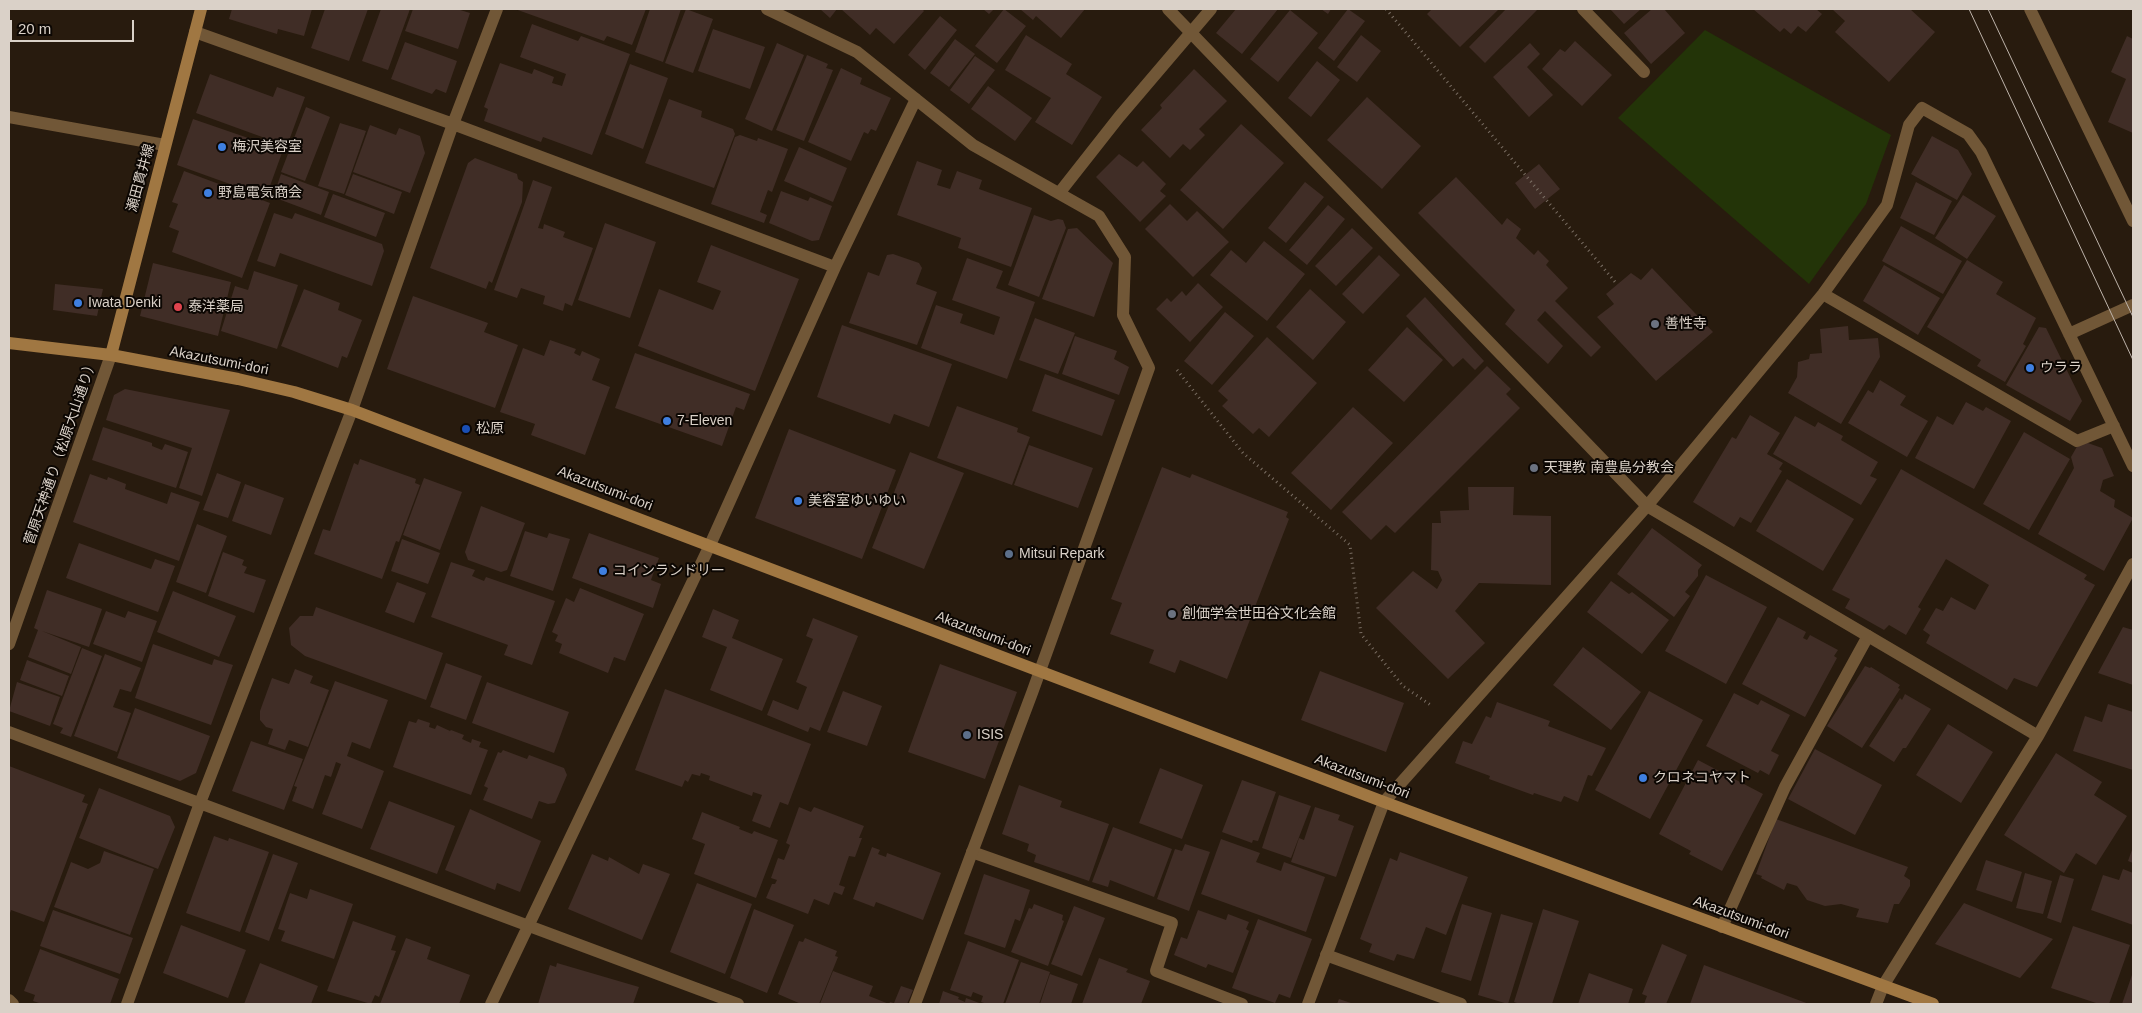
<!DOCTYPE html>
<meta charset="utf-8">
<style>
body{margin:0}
#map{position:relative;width:2142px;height:1013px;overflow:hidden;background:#281b0e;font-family:Helvetica,sans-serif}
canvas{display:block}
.frame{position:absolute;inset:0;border:10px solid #dad1c8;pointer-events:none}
.scale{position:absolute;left:10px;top:20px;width:124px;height:22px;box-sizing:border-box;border:2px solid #dad1c8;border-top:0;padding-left:6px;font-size:15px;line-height:18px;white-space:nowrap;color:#dad1c8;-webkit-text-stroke:4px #0c0703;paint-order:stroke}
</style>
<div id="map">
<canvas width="2142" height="1013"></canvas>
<div class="frame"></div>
<div class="scale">20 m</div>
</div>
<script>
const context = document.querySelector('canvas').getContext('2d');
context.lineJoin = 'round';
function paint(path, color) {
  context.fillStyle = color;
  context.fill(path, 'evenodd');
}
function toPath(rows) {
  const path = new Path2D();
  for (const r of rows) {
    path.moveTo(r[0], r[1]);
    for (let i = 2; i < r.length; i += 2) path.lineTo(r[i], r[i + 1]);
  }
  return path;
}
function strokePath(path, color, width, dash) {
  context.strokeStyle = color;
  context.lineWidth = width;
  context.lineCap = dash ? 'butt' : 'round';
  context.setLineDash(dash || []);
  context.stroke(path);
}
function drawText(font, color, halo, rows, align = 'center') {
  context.font = font + ' Helvetica,"Noto Sans JP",sans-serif';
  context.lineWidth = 4;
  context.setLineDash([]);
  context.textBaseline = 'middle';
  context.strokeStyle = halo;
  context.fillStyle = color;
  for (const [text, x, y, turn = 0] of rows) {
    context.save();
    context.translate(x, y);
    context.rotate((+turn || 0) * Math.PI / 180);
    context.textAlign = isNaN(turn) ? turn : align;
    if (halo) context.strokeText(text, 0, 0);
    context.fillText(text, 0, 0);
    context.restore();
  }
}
paint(toPath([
 [1705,30,1891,135,1866,204,1809,284,1618,118]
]), '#233408');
paint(toPath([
 [232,9,312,9,304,36,278,29,277,34,229,19],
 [325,9,368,9,349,61,311,48],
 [381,9,410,9,388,70,362,61],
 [413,9,457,9,470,13,458,49,405,31],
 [515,9,646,9,632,45,607,36,604,41],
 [650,9,681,9,663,62,635,52],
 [686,9,713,19,693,73,665,63],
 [820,9,837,9,830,18],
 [841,9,922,9,924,11,894,44,876,28,870,35],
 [983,9,994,9,989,14],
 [1004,9,1026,26,997,63,975,46],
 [1020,9,1085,9,1061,38,1036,16,1033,20],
 [1236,9,1278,9,1242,54,1216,33],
 [1321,9,1331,9,1328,14],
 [1348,9,1365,21,1334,61,1318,48],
 [1432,9,1499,9,1460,47,1427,14],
 [1506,9,1538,9,1485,63,1469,47],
 [1610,9,1641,9,1624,24],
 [1652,9,1664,9,1685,33,1651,64,1624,33],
 [1753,9,1816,9,1822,14,1806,32,1798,26,1791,34,1784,28,1780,32],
 [1832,9,1910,9,1935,32,1889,82,1835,32,1845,21],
 [1290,10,1318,33,1278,82,1250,59],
 [940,16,957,30,925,70,908,55],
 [532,24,578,41,581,36,630,54,592,155,543,137,541,142,484,121,488,109,484,107,500,63,532,74,534,69,554,77,552,83,562,86,566,74,520,57],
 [713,29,765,47,750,89,698,71],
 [1026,35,1072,64,1066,74,1102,97,1072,145,1035,122,1051,98,1005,70],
 [1361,35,1381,51,1357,82,1337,67],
 [2127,36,2133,39,2133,133,2108,122,2126,79,2111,72],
 [955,39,975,54,949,87,930,73],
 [1575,41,1612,75,1582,106,1542,69,1560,49,1565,52],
 [405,42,457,61,446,93,436,89,432,94,391,79],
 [777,43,804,55,772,131,745,119],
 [1530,43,1540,54,1527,67,1553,95,1529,117,1493,77],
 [807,55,828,64,826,68,833,70,804,141,776,130],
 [975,56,995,70,969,104,950,90],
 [1317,61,1340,80,1311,117,1288,98],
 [630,64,668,78,643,149,605,134],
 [841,68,862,78,860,84,891,98,876,131,871,129,868,134,864,132,851,161,808,142],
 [1194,69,1227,101,1199,129,1205,135,1190,150,1183,144,1170,158,1141,130,1162,108,1160,105],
 [210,74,273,97,277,87,305,97,287,146,196,113],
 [988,86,1032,118,1015,141,971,109],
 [1367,97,1421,146,1382,189,1327,140],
 [669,99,702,111,701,117,733,129,735,134,714,188,645,163],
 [306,107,330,117,305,181,281,172],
 [193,119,283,150,266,197,177,165],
 [340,123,366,131,344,194,318,186],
 [1241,124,1284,163,1223,229,1180,190],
 [370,125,396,135,399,128,420,136,425,153,410,193,353,172],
 [740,135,757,141,758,138,788,149,772,192,768,190,760,212,767,215,764,223,711,204,735,137],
 [1932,136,1958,150,1972,174,1957,200,1911,174],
 [799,147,847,168,833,202,784,181],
 [1119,154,1137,167,1143,161,1166,184,1160,191,1166,196,1140,222,1096,177],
 [475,158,517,174,518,179,523,182,522,202,492,283,489,281,486,289,430,268,468,163],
 [917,161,942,170,937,185,950,189,957,171,982,180,979,189,1032,208,1011,267,958,248,961,238,897,215],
 [1539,164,1560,189,1535,209,1515,183],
 [184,171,270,203,242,278,172,252,179,231,169,227,178,204,172,202],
 [281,174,329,192,321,215,273,197],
 [353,174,402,192,394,214,345,195],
 [1456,177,1502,225,1507,218,1521,229,1516,238,1534,255,1538,250,1549,261,1546,265,1568,288,1555,301,1601,347,1591,357,1545,311,1537,320,1563,346,1548,364,1505,324,1515,310,1418,213],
 [533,180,552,187,538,228,543,229,544,224,565,232,563,237,593,248,572,306,565,303,563,311,543,304,545,296,521,288,517,298,494,290],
 [1305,182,1324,197,1286,243,1268,228],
 [1916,182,1952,201,1934,235,1900,218],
 [781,191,808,201,810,197,832,206,819,240,812,241,769,223],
 [333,194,385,213,376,237,324,217],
 [1963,195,1996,216,1967,259,1935,238],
 [1170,204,1187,221,1197,211,1229,242,1193,277,1145,229],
 [1328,205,1345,219,1307,265,1289,250],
 [274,213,292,219,295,213,382,244,384,251,372,286,280,253,275,267,257,261],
 [1034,215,1051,221,1058,219,1063,220,1066,228,1039,297,1008,285],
 [605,223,656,242,630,318,578,300],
 [1901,226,1962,261,1943,294,1882,261],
 [1077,228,1113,263,1094,317,1042,299,1068,229],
 [1352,228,1373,248,1336,286,1315,266],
 [1264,241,1305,274,1267,321,1210,275,1231,250,1246,263],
 [711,245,799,279,755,391,638,346,659,289,713,310,721,291,697,282],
 [893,254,919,263,922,268,916,284,937,292,917,345,849,323,868,272,879,276,887,255],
 [1379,255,1400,275,1363,314,1342,294],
 [967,258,1003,271,996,288,1035,302,1007,379,921,348,936,305,963,314,960,323,994,335,1000,317,952,300],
 [1967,260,2003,282,1996,294,2036,318,2023,344,2026,346,2005,382,1977,366,1981,360,1927,327],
 [153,263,231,282,218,336,140,316],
 [1884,265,1940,298,1918,335,1863,301],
 [1652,268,1713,332,1656,381,1597,317,1614,304,1606,294,1631,273,1641,280],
 [254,271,298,285,277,349,221,331,235,286,248,290],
 [1198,283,1223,307,1190,342,1156,309,1167,298,1171,302,1182,291,1186,296],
 [55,284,103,289,97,316,53,310],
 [304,289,340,303,338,310,362,320,347,358,342,356,338,368,281,346],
 [1310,289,1346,322,1313,360,1276,327],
 [413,296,488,323,484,332,518,345,495,408,387,369],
 [1425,297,1484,361,1475,370,1463,358,1453,367,1406,316],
 [1225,312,1254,336,1212,385,1184,361],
 [1035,318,1075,333,1058,374,1019,360],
 [842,325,952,364,929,427,894,414,890,424,817,397],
 [1848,326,1849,340,1878,338,1880,357,1841,424,1788,393,1797,377,1798,362,1809,359,1810,354,1822,353,1820,329],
 [1407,327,1443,360,1404,402,1368,370],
 [2039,327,2046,328,2082,401,2070,421,2006,385],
 [1075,336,1117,351,1114,359,1129,367,1119,395,1062,374],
 [1267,337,1317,383,1269,437,1259,428,1253,434,1222,406,1228,400,1218,391],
 [550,340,576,349,574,353,580,356,582,351,600,359,592,380,610,387,585,455,531,435,535,424,500,412,523,348,544,356],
 [635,353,750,394,744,410,736,407,722,446,615,408],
 [1487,366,1511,389,1506,394,1520,408,1395,533,1386,525,1371,540,1342,512],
 [1045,374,1115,400,1102,436,1032,411],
 [1880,380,1906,396,1900,405,1928,421,1907,457,1848,423,1868,390,1873,393],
 [125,389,230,410,202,496,179,488,192,448,106,420,114,395],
 [1966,402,1983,411,1986,407,2011,421,1974,489,1915,458,1937,416,1953,425],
 [957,406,1018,428,1017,432,1030,437,1012,485,937,458],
 [1353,407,1393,443,1331,510,1291,473],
 [1750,415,1780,433,1767,454,1783,463,1779,469,1782,471,1751,523,1740,517,1734,527,1693,502,1732,437,1736,439],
 [1795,416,1815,427,1818,422,1843,436,1841,440,1878,462,1870,476,1877,479,1861,505,1773,454],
 [103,427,152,443,152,446,162,450,165,444,188,452,176,488,92,460],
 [789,429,896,470,862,559,755,518],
 [2024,432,2070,459,2029,530,1983,504],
 [2085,442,2102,448,2114,476,2103,480,2100,491,2115,500,2114,507,2133,518,2104,571,2038,534,2074,468,2071,457,2079,443],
 [1029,445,1093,468,1078,508,1014,485],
 [910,452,964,473,924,569,872,548],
 [360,459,416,479,415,483,420,485,399,542,396,541,382,579,314,554,323,529,330,531,354,463,358,465],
 [1162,467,1190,478,1192,474,1288,512,1286,517,1289,519,1227,679,1180,660,1175,673,1149,663,1154,650,1110,634,1122,603,1111,599],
 [1901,469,2087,575,2084,579,2095,585,2037,687,2014,678,2007,690,1926,643,1930,635,1923,630,1936,608,1943,611,1951,597,1975,610,1989,585,1946,559,1918,607,1921,609,1906,635,1889,625,1884,630,1845,608,1850,599,1832,590],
 [217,473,241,482,228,518,203,510],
 [90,474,107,480,108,477,126,484,125,489,167,504,171,492,200,502,179,561,73,522],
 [424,478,462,492,440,550,403,535],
 [1787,479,1854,519,1823,571,1756,531],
 [245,484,284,498,271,535,232,521],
 [1468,487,1514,487,1513,515,1551,516,1551,585,1479,583,1455,611,1485,643,1448,679,1376,608,1413,571,1437,589,1442,580,1438,571,1431,570,1432,523,1441,523,1440,511,1469,510],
 [481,506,525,523,507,570,501,572,468,560,465,552],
 [197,524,227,536,206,593,176,582],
 [1652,528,1702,565,1698,570,1698,576,1685,592,1690,596,1674,617,1617,574],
 [525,531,547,538,549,533,570,539,553,591,510,576],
 [589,533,659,558,651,580,661,584,653,608,572,578],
 [402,539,440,553,428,584,391,571],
 [79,543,151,569,155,559,175,566,158,612,66,578],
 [223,552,244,560,242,565,247,567,244,573,266,580,254,613,208,596],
 [451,562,475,570,472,576,484,581,486,577,555,601,532,665,504,655,508,645,431,617],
 [1706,575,1767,607,1726,684,1665,651],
 [1611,581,1629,594,1632,592,1669,620,1642,654,1587,612],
 [397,582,426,593,414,623,385,612],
 [580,588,644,614,625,661,614,657,608,673,559,653,562,644,555,641,558,635,552,632,566,598,574,602],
 [47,590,102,609,89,647,42,631,81,647,71,674,28,657,38,630,34,628],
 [173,591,236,616,219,657,157,632],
 [316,607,443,653,426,700,305,656,291,645,289,628,300,616,313,616],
 [713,609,739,620,732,638,783,659,762,711,710,690,727,647,702,637],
 [106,611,125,618,128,611,157,621,142,662,93,644],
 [1778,617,1806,632,1803,638,1807,640,1810,635,1838,650,1834,656,1837,658,1805,717,1742,684],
 [813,618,858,636,820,731,810,727,808,732,767,715,773,700,798,710,807,687,796,682,813,639,806,636],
 [2123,627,2133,630,2133,685,2098,673],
 [153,644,212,665,214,659,233,665,211,725,135,698],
 [1583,647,1641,692,1611,730,1553,685],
 [82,648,102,656,71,737,60,733,63,728,53,724],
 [105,654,141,668,131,692,120,689,113,707,131,713,117,752,74,736],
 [27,660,69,676,62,696,20,680],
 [446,663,482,676,466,720,430,707],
 [940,664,1017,692,985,779,908,752],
 [1865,666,1870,668,1871,667,1900,685,1898,688,1900,689,1862,748,1827,726],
 [295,669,313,676,310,683,329,690,308,747,289,740,285,750,268,744,273,729,266,727,260,720,260,711,272,678,289,684],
 [1320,671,1404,703,1386,752,1301,720],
 [335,681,388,700,370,749,352,742,347,756,384,771,362,829,322,814,341,764,336,762,331,777,325,775,313,809,292,801,297,787,294,786],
 [17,682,60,697,50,726,9,711],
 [487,682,569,712,554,753,472,723],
 [665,689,811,744,788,805,780,802,770,828,752,821,762,795,753,792,752,796,709,780,710,776,701,773,700,776,692,774,688,782,685,780,682,787,635,770],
 [843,691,882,706,867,746,827,732],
 [1649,691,1703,720,1650,819,1595,790],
 [1734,693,1758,705,1761,700,1790,715,1771,751,1779,755,1769,775,1760,770,1758,773,1706,746],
 [1905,694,1931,709,1906,748,1903,748,1894,762,1869,746,1900,698,1902,700],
 [1497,702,1550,721,1548,726,1606,748,1592,776,1588,775,1578,802,1564,796,1561,802,1534,793,1533,795,1489,779,1490,776,1455,763,1463,741,1472,744,1486,716,1491,718],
 [2108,704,2133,712,2133,770,2073,751,2085,716,2102,722],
 [135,708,210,736,196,773,180,781,117,758],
 [418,719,430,723,429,727,435,729,437,725,450,731,448,733,451,730,464,735,462,739,471,743,472,739,481,742,479,747,488,750,471,795,393,767,409,721,416,723],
 [1948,724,1993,752,1961,803,1916,775],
 [251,741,303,759,284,810,232,791],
 [1815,749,1882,785,1855,835,1788,799],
 [503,750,527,759,529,755,564,768,567,775,555,803,548,804,539,801,532,819,483,800,488,788,484,786,498,752,501,753],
 [2056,753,2102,782,2094,795,2127,816,2096,865,2076,853,2064,873,2004,835],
 [1698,760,1763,794,1722,871,1689,854,1691,851,1659,834],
 [9,766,85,795,82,802,88,804,44,922,11,910,9,916],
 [1160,768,1203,785,1182,839,1139,823],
 [1242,780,1276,792,1258,841,1253,840,1252,843,1222,832],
 [1019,785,1062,801,1060,807,1109,824,1089,881,1034,862,1036,855,1027,851,1029,844,1002,834],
 [99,788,170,816,175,827,158,869,79,838],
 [1279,795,1311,806,1291,858,1262,848],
 [389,801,455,826,437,874,370,849],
 [799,807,811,812,814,807,864,826,859,838,862,838,855,857,849,856,839,885,845,887,842,895,834,892,829,905,814,899,808,914,766,898,772,884,775,884,777,880,771,878,778,858,784,860,790,845,786,843],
 [1315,807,1340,815,1338,820,1354,826,1336,877,1291,862,1299,838,1304,840],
 [470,809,541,841,520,892,497,883,495,890,445,870],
 [702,812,740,827,739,829,752,834,754,831,778,840,756,898,694,874,705,844,692,839],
 [1776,819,1908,867,1904,876,1910,880,1910,886,1899,904,1894,904,1888,923,1856,917,1859,909,1841,904,1825,906,1807,900,1797,886,1787,883,1784,890,1761,878,1762,876,1756,874],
 [1113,827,1172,849,1154,897,1110,880,1108,887,1092,882],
 [214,836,228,841,229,838,269,852,240,932,186,913],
 [1221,839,1260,853,1256,862,1281,871,1284,862,1325,877,1306,932,1201,894],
 [1185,844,1210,852,1189,911,1157,899,1175,849,1182,851],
 [872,847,880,850,878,854,886,857,887,853,941,873,923,920,876,902,874,907,853,899],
 [2133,847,2133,863,2128,861],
 [104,851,154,869,130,935,54,907,71,862,88,869,100,863],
 [1400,852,1468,877,1446,935,1426,927,1414,959,1397,954,1394,961,1369,952,1372,944,1360,939,1390,858,1397,861],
 [273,854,298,863,269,941,245,932],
 [592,854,608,861,609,857,639,874,643,864,670,874,642,940,568,909],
 [1986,860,2022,872,2012,902,1976,890],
 [2123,869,2133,873,2133,925,2091,910,2103,875,2119,880],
 [2025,873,2052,881,2043,914,2016,908],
 [984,874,1030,890,1020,921,1015,919,1005,948,964,934],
 [2060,875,2074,879,2061,923,2047,918],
 [697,883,752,904,725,974,670,952],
 [310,889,353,904,334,959,281,941,285,931,278,929,290,893,307,899],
 [1964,903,2053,939,2020,978,1935,944],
 [1034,904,1063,915,1062,920,1064,921,1048,966,1011,952,1029,908,1032,909],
 [1462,904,1492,913,1471,981,1441,972],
 [1074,906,1105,918,1082,976,1051,964],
 [754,909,794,925,767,993,730,978],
 [1543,909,1579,921,1552,1004,1520,1004,1514,1002],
 [53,910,133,938,120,974,40,946],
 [1198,910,1226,920,1228,914,1249,922,1246,929,1249,931,1233,973,1208,964,1206,968,1174,955,1181,937,1187,939],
 [1501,914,1533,923,1508,1004,1478,995],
 [1258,919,1312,939,1290,998,1279,994,1275,1003,1232,988],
 [353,921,396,936,391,950,396,951,379,997,375,995,371,1004,327,991],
 [181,925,246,950,228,998,163,973],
 [2073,926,2130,945,2109,1004,2099,1004,2051,988],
 [406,938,431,947,427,959,470,975,459,1004,380,1004],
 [805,938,837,951,835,956,838,957,819,1004,801,1004,778,994,799,941,803,942],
 [968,941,1019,960,1003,1004,987,1004,981,1002,983,996,973,992,971,997,950,990],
 [1662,944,1687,955,1666,1004,1644,1004,1647,996,1642,994],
 [40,949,119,979,110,1004,42,1004,33,1001,35,995,24,991],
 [1099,958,1128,969,1126,972,1150,981,1141,1004,1082,1004],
 [1021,962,1050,972,1039,1004,1005,1004],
 [260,963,318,986,311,1004,244,1004],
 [557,963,639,987,633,1004,538,1004,550,965,556,967],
 [1704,965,1809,1004,1690,1004],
 [833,971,873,986,869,996,889,1004,890,1002,894,1003,901,986,913,990,907,1004,820,1004],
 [2133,972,2133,1004,2122,1004],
 [1589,973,1633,989,1628,1004,1578,1004],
 [1050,974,1078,984,1071,1004,1040,1004],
 [943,991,959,997,958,999,965,1002,966,998,982,1004,939,1004],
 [1339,999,1354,1004,1337,1004]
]), '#402d26');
strokePath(toPath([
 [1386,9,1616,283],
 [1177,370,1243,453,1350,545,1361,634,1403,686,1432,706]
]), '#7a6e63', 3, [1, 4]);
strokePath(toPath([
 [1583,9,1644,72],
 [972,852,1172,923,1156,971,1242,1004],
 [1722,927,1785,787,1868,636],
 [1326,955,1461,1004]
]), '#715737', 12);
strokePath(toPath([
 [767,9,857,52,973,145,1099,216,1125,257,1123,315,1149,368,1032,693,915,1004],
 [1168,9,1647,506,2038,736],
 [2030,9,2133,221],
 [195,32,453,124,835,267],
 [9,117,165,145],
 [1060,192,1119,117,1211,9],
 [1823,294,2077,441,2114,426],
 [2069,334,2133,305],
 [9,644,111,355],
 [9,732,738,1004],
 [9,1000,13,1004],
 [127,1004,200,803,352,410,453,124,497,9],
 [491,1004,710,545,835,267,916,99],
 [1308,1004,1384,802,1647,506,1823,294,1887,205,1909,125,1922,108,1968,134,1981,152,2133,466],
 [1876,1004,1883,986,2038,736,2133,564]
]), '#715737', 12);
strokePath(toPath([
 [9,343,111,355,238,379,294,392,352,410,1384,802,1933,1004],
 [111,355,201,9]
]), '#a07742', 12);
strokePath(toPath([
 [1969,9,2133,360],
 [1988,9,2133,317]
]), '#beb4ab', 1);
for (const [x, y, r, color] of [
 [222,147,5,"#3f7fe0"],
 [208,193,5,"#3f7fe0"],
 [78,303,5,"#3f7fe0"],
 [178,307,5,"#e0444e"],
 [1655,324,5,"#6b7280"],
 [2030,368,5,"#3f7fe0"],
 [667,421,5,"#3f7fe0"],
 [466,429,5,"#1a4fb4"],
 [1534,468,5,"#6b7280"],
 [798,501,5,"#3f7fe0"],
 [1009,554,5,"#5c6f8a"],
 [603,571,5,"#3f7fe0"],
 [1172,614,5,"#6b7280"],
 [967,735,5,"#5c6f8a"],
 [1643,778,5,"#3f7fe0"]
]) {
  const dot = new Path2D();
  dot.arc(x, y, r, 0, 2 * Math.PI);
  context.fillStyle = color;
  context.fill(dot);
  strokePath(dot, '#0c0703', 2);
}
drawText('14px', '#dad1c8', '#0c0703', [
 ["梅沢美容室",232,147],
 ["野島電気商会",218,193],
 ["Iwata Denki",88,303],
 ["泰洋薬局",188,307],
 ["善性寺",1665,324],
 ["ウララ",2040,368],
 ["7-Eleven",677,421],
 ["松原",476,429],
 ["天理教 南豊島分教会",1544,468],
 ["美容室ゆいゆい",808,501],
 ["Mitsui Repark",1019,554],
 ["コインランドリー",613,571],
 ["創価学会世田谷文化会館",1182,614],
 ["ISIS",977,735],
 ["クロネコヤマト",1653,778]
], 'left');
drawText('14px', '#dad1c8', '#0c0703', [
 ["瀬田貫井線",141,178,-75],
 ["Akazutsumi-dori",219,361,11],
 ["菅原天神通り（松原大山通り）",61,452,-71],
 ["Akazutsumi-dori",605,489,21],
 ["Akazutsumi-dori",983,634,21],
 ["Akazutsumi-dori",1362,777,21],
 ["Akazutsumi-dori",1741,918,20]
]);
</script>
